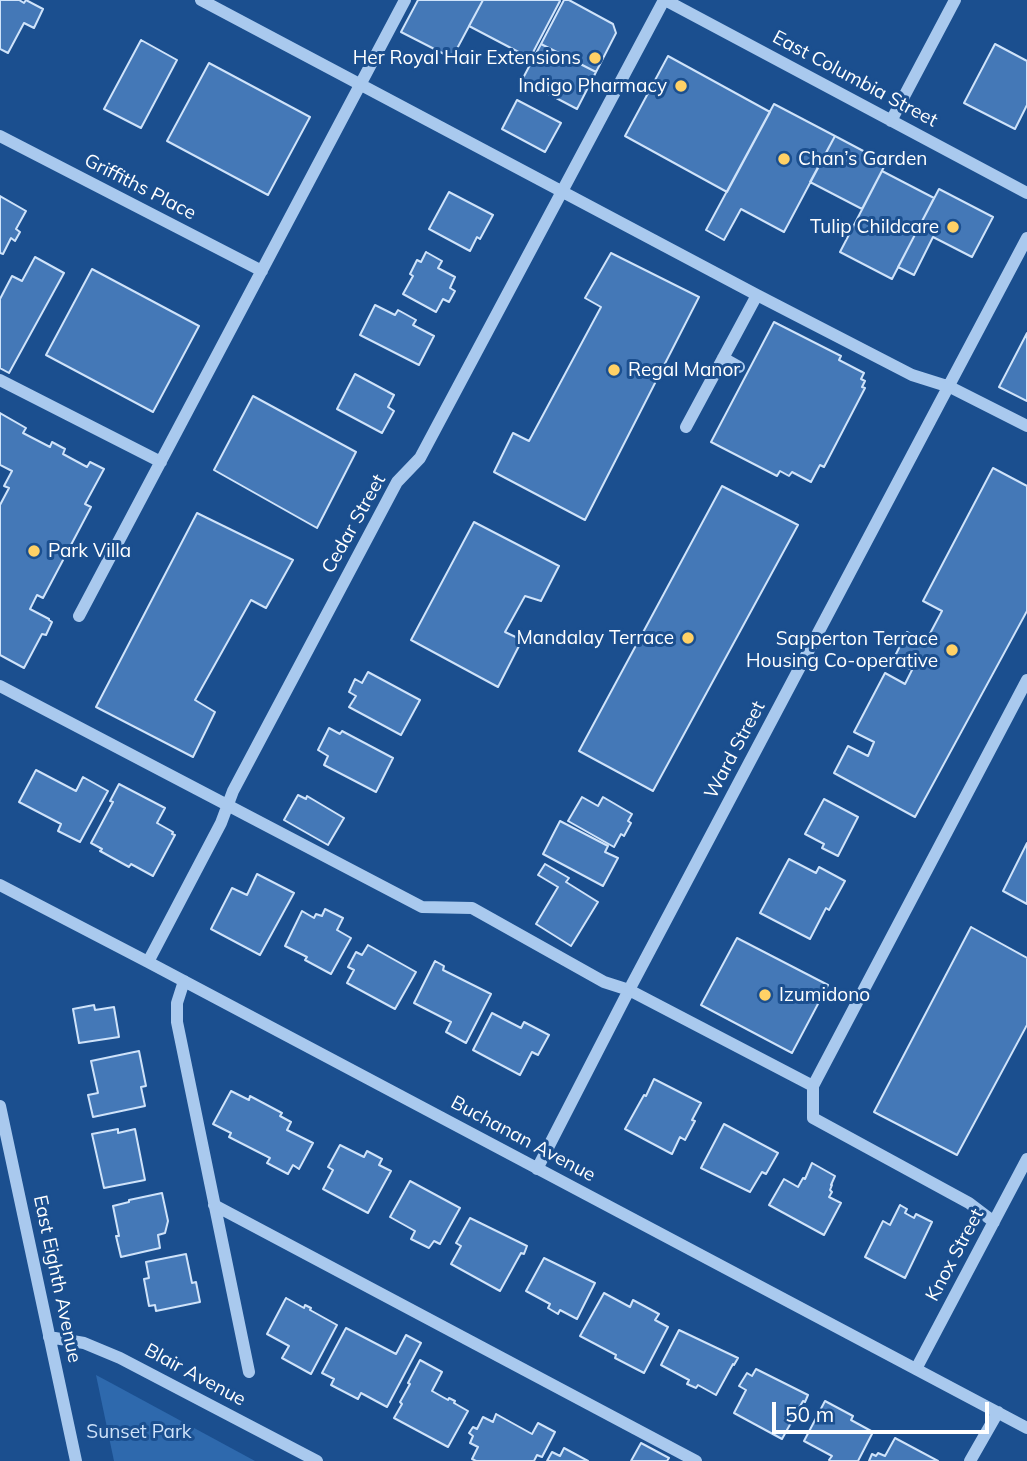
<!DOCTYPE html>
<meta charset="utf-8">
<style>
body{margin:0}
#map{position:relative;width:1027px;height:1461px;overflow:hidden;background:#1b4f8f;font-family:Mulish,sans-serif}
canvas{display:block}
.scale{position:absolute;left:772px;top:1402px;width:217px;height:32px;box-sizing:border-box;border:4px solid #fff;border-top:0;padding-left:9px;font-size:21px;line-height:24px;white-space:nowrap;color:#fff;-webkit-text-stroke:5px #1b4f8f;paint-order:stroke}
</style>
<div id="map">
<canvas width="1027" height="1461"></canvas>
<div class="scale">50 m</div>
</div>
<script>
const context = document.querySelector('canvas').getContext('2d');
context.lineJoin = 'round';
function paint(path, color) {
  context.fillStyle = color;
  context.fill(path, 'evenodd');
}
function toPath(rows) {
  const path = new Path2D();
  for (const r of rows) {
    path.moveTo(r[0], r[1]);
    for (let i = 2; i < r.length; i += 2) path.lineTo(r[i], r[i + 1]);
  }
  return path;
}
function strokePath(path, color, width, dash) {
  context.strokeStyle = color;
  context.lineWidth = width;
  context.lineCap = dash ? 'butt' : 'round';
  context.setLineDash(dash || []);
  context.stroke(path);
}
function drawText(font, color, halo, rows, align = 'center') {
  context.font = font + ' Mulish,sans-serif';
  context.lineWidth = 6;
  context.setLineDash([]);
  context.textBaseline = 'middle';
  context.strokeStyle = halo;
  context.fillStyle = color;
  for (const [text, x, y, turn = 0] of rows) {
    context.save();
    context.translate(x, y);
    context.rotate((+turn || 0) * Math.PI / 180);
    context.textAlign = isNaN(turn) ? turn : align;
    if (halo) context.strokeText(text, 0, 0);
    context.fillText(text, 0, 0);
    context.restore();
  }
}
paint(toPath([
 [96,1375,111,1383,255,1461,114,1461]
]), '#2e69ad');
const building = toPath([
 [0,0,19,0,24,3,26,0,43,9,34,28,24,23,8,53,0,49,0,0],
 [418,0,483,0,452,58,401,32,418,0],
 [483,0,558,0,560,1,530,58,469,26,483,0],
 [564,0,569,0,613,24,616,33,596,72,541,44,564,0],
 [141,40,177,60,141,128,104,109,141,40],
 [541,44,596,72,577,109,522,80,541,44],
 [995,44,1027,61,1027,105,1015,129,964,103,995,44],
 [668,56,770,112,727,192,625,136,668,56],
 [209,63,310,117,268,195,167,141,209,63],
 [517,100,561,123,545,152,502,129,517,100],
 [774,104,835,136,784,232,741,209,724,240,706,230,774,104],
 [835,136,886,163,862,209,810,182,835,136],
 [882,171,934,198,892,279,840,252,882,171],
 [939,189,993,217,972,257,933,237,914,275,898,267,939,189],
 [449,192,493,215,480,239,477,237,470,251,429,229,449,192],
 [0,196,26,211,16,229,20,232,15,241,11,238,3,254,0,253,0,196],
 [426,252,442,261,438,268,455,277,450,288,455,291,449,302,443,299,436,312,403,294,413,276,410,274,417,260,421,262,426,252],
 [611,253,699,297,585,520,494,472,513,433,529,441,601,307,585,298,611,253],
 [35,257,64,273,9,373,0,368,0,299,12,276,22,281,35,257],
 [92,269,199,326,153,412,46,355,92,269],
 [375,305,395,315,398,310,416,320,413,325,434,336,419,365,360,335,375,305],
 [774,322,841,356,839,360,864,373,861,379,865,381,862,387,865,388,824,467,820,465,811,482,792,472,789,476,780,471,777,476,711,442,774,322],
 [1027,333,1027,401,999,387,1027,333],
 [355,374,394,395,388,407,394,411,382,433,337,409,355,374],
 [253,396,356,452,317,528,214,470,253,396],
 [0,413,26,428,23,433,50,447,52,442,65,449,63,454,87,467,90,462,104,469,85,504,91,507,43,598,37,595,30,609,49,619,49,620,52,622,46,635,42,634,24,668,0,655,0,505,9,488,4,486,12,471,0,465,0,413],
 [993,468,1027,486,1027,611,915,817,834,773,848,746,868,756,874,742,854,732,885,673,905,684,912,670,893,660,907,632,926,641,942,611,923,601,993,468],
 [722,486,798,525,653,791,579,751,722,486],
 [197,513,293,560,266,608,251,600,195,700,215,712,193,757,96,707,197,513],
 [474,522,559,566,541,601,525,596,505,632,522,640,498,687,411,640,474,522],
 [368,672,420,700,401,735,349,707,356,696,349,692,355,679,362,683,368,672],
 [329,728,340,734,342,731,393,758,376,792,324,765,328,756,318,750,329,728],
 [36,770,76,791,83,777,108,791,80,842,58,831,61,824,19,802,36,770],
 [119,784,165,808,157,823,173,832,172,834,175,835,153,876,131,864,129,867,100,851,102,849,91,843,113,802,110,801,119,784],
 [298,795,306,799,307,796,344,818,328,845,284,820,298,795],
 [582,797,598,806,603,797,632,814,628,821,631,823,624,836,621,834,614,847,568,821,582,797],
 [824,799,858,817,838,856,822,848,824,844,805,834,824,799],
 [560,821,608,846,605,852,618,858,603,886,543,854,560,821],
 [1027,843,1027,904,1003,891,1027,843],
 [789,859,816,873,819,867,845,881,829,910,826,908,810,939,760,913,789,859],
 [545,864,569,878,566,882,598,902,571,946,536,924,558,887,538,875,545,864],
 [257,874,294,893,260,955,211,929,232,888,247,895,257,874],
 [325,909,343,918,337,930,351,938,331,974,305,960,307,957,285,946,302,911,314,918,316,914,322,916,325,909],
 [971,927,1027,958,1027,1025,957,1155,874,1112,971,927],
 [737,938,828,985,792,1053,701,1005,737,938],
 [368,945,416,972,395,1009,347,983,354,970,348,967,356,952,362,955,368,945],
 [435,961,444,966,443,970,491,994,466,1043,446,1032,451,1022,414,1003,435,961],
 [94,1005,95,1010,114,1007,119,1037,79,1043,73,1009,94,1005],
 [492,1013,521,1028,524,1022,549,1035,538,1055,532,1052,520,1075,473,1050,492,1013],
 [139,1051,146,1086,141,1087,145,1106,93,1117,88,1095,98,1093,91,1061,139,1051],
 [654,1079,701,1103,692,1120,695,1121,685,1140,680,1137,672,1154,625,1129,644,1095,646,1096,654,1079],
 [231,1091,249,1100,250,1096,282,1113,280,1116,291,1122,287,1130,313,1143,299,1169,293,1165,288,1174,267,1163,270,1158,229,1137,231,1133,213,1124,231,1091],
 [724,1124,778,1153,766,1174,762,1172,750,1192,701,1168,724,1124],
 [118,1129,118,1133,135,1129,145,1180,104,1188,92,1134,118,1129],
 [340,1145,364,1157,367,1151,382,1159,379,1165,391,1171,368,1213,323,1189,333,1170,328,1167,340,1145],
 [812,1163,835,1176,831,1185,832,1185,830,1190,832,1192,829,1197,841,1203,824,1235,769,1205,784,1179,798,1187,803,1178,805,1179,812,1163],
 [410,1181,460,1208,440,1244,434,1241,429,1248,411,1239,415,1231,390,1217,410,1181],
 [162,1193,168,1221,165,1233,158,1235,160,1248,121,1257,116,1236,119,1236,113,1206,129,1202,129,1200,162,1193],
 [900,1205,907,1209,905,1213,914,1218,916,1214,932,1222,905,1278,865,1257,883,1221,890,1225,900,1205],
 [470,1218,527,1246,524,1254,521,1253,500,1291,451,1264,461,1246,456,1243,470,1218],
 [186,1254,192,1283,196,1282,200,1302,156,1311,155,1305,149,1306,144,1279,149,1278,146,1262,186,1254],
 [544,1258,595,1283,577,1319,560,1310,558,1314,548,1308,550,1304,526,1291,544,1258],
 [604,1293,630,1307,633,1300,659,1314,655,1320,668,1327,644,1373,615,1358,616,1355,580,1336,604,1293],
 [286,1298,304,1308,305,1305,311,1308,310,1310,337,1325,311,1374,282,1358,289,1346,267,1334,286,1298],
 [346,1328,396,1354,406,1335,421,1343,387,1407,361,1393,358,1399,331,1385,334,1379,322,1373,346,1328],
 [679,1330,738,1358,734,1365,733,1364,716,1395,698,1385,696,1388,687,1384,689,1380,661,1365,679,1330],
 [420,1360,442,1372,432,1391,448,1400,449,1398,455,1401,454,1403,468,1411,448,1447,394,1418,402,1404,400,1402,410,1384,408,1383,420,1360],
 [756,1369,808,1395,805,1402,803,1401,782,1439,734,1413,746,1390,739,1386,747,1373,752,1376,756,1369],
 [825,1401,853,1416,851,1420,873,1432,858,1461,830,1461,829,1460,832,1456,804,1441,825,1401],
 [496,1414,532,1434,538,1423,555,1432,542,1457,537,1455,534,1461,476,1461,472,1459,478,1447,470,1443,473,1436,469,1433,473,1427,477,1429,483,1417,493,1422,496,1414],
 [895,1438,938,1461,869,1461,872,1454,876,1456,878,1453,885,1456,895,1438],
 [641,1443,669,1458,667,1461,631,1461,641,1443],
 [564,1448,588,1461,547,1461,552,1452,560,1456,564,1448]
]);
paint(building, '#4478b7');
strokePath(building, '#cfe3fa', 2);
strokePath(toPath([
 [201,0,757,295,912,375,950,387,1027,426],
 [665,0,1027,193],
 [891,121,955,0],
 [0,136,262,271],
 [723,358,739,367],
 [0,380,161,462],
 [686,427,757,295],
 [79,616,405,0],
 [0,686,422,907,472,908,604,982,629,990,813,1086],
 [0,885,148,962,1027,1428],
 [148,962,221,823,233,791,397,482,420,458,664,0],
 [184,981,177,1003,177,1022,249,1372],
 [0,1106,76,1461],
 [537,1169,629,990,1027,238],
 [214,1205,696,1461],
 [994,1222,969,1203,813,1118,813,1086,1027,680],
 [49,1337,84,1343,120,1358,317,1461],
 [916,1369,1027,1159],
 [970,1461,998,1412]
]), '#a9c9ee', 12);
for (const [x, y, r, color] of [
 [595,58,7,"#ffd166"],
 [681,86,7,"#ffd166"],
 [784,159,7,"#ffd166"],
 [953,227,7,"#ffd166"],
 [614,370,7,"#ffd166"],
 [34,551,7,"#ffd166"],
 [688,638,7,"#ffd166"],
 [952,650,7,"#ffd166"],
 [765,995,7,"#ffd166"]
]) {
  const dot = new Path2D();
  dot.arc(x, y, r, 0, 2 * Math.PI);
  context.fillStyle = color;
  context.fill(dot);
  strokePath(dot, '#1b4f8f', 2.5);
}
drawText('19px', '#fff', '#1b4f8f', [
 ["Her Royal Hair Extensions",581,58],
 ["Indigo Pharmacy",667,86],
 ["Chan’s Garden",798,159,"left"],
 ["Tulip Childcare",939,227],
 ["Regal Manor",628,370,"left"],
 ["Park Villa",48,551,"left"],
 ["Mandalay Terrace",674,638],
 ["Sapperton Terrace",938,639],
 ["Housing Co-operative",938,661],
 ["Izumidono",779,995,"left"]
], 'right');
drawText('19px', '#fff', '#1b4f8f', [
 ["East Columbia Street",855,79,28],
 ["Griffiths Place",140,187,27],
 ["Cedar Street",354,524,-61],
 ["Ward Street",735,750,-62],
 ["Buchanan Avenue",523,1139,28],
 ["Knox Street",955,1255,-62],
 ["East Eighth Avenue",57,1279,78],
 ["Blair Avenue",195,1375,28]
]);
drawText('19px', '#cfe3fa', '#1b4f8f', [
 ["Sunset Park",139,1432]
]);
</script>
